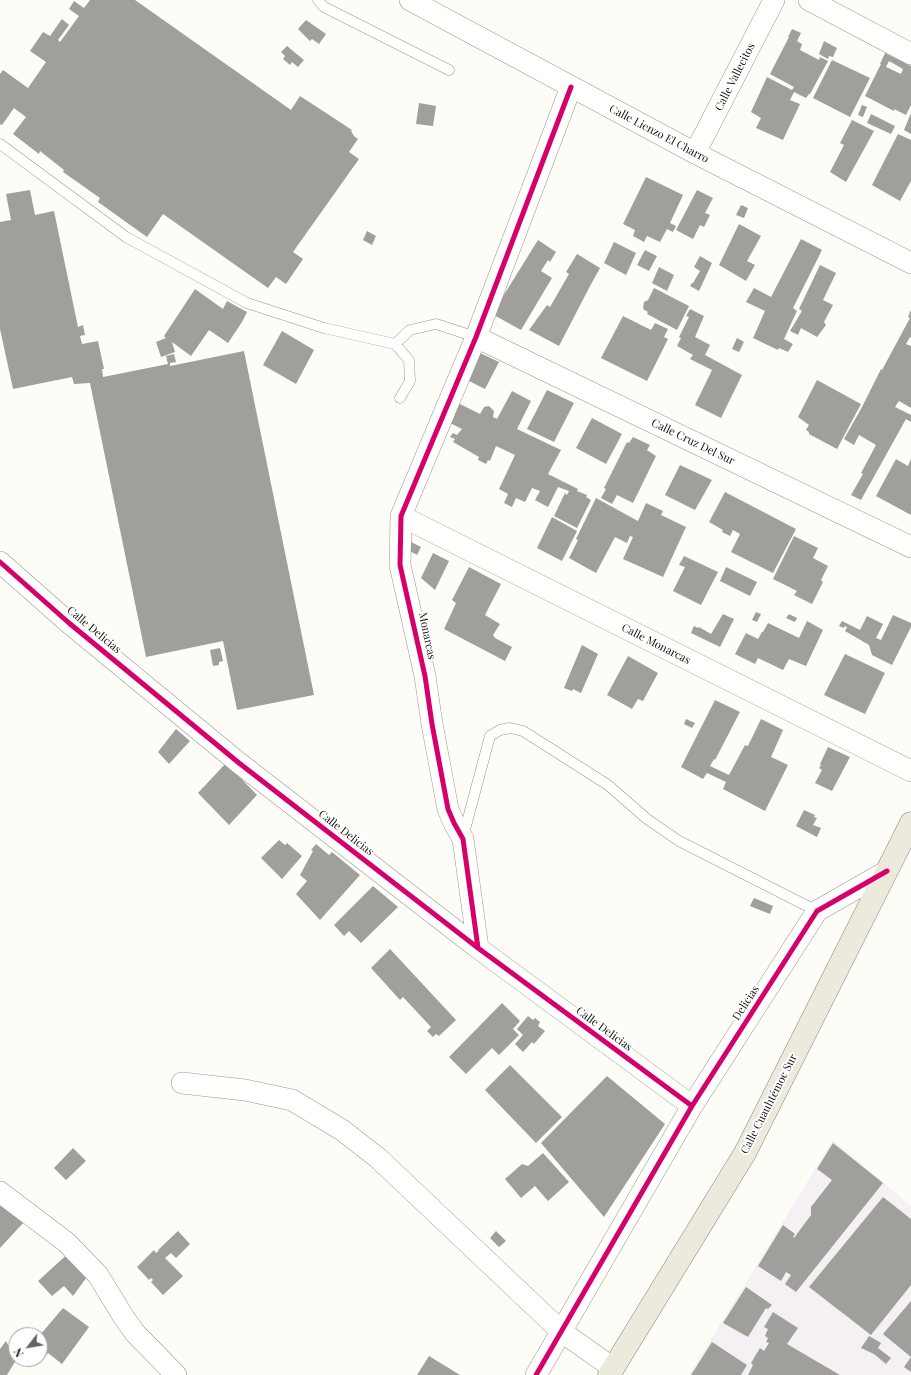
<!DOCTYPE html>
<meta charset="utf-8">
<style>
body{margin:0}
#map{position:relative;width:911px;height:1375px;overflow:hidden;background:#fdfcf7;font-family:"Playfair Display",serif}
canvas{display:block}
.north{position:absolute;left:8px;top:1327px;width:40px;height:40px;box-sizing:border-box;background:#fff;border:1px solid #a0a0a0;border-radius:50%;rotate:239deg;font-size:11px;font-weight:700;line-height:16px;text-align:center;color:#111}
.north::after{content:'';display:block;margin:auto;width:14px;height:18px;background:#646362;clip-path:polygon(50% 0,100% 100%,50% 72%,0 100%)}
</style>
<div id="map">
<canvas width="911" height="1375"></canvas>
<div class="north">N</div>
</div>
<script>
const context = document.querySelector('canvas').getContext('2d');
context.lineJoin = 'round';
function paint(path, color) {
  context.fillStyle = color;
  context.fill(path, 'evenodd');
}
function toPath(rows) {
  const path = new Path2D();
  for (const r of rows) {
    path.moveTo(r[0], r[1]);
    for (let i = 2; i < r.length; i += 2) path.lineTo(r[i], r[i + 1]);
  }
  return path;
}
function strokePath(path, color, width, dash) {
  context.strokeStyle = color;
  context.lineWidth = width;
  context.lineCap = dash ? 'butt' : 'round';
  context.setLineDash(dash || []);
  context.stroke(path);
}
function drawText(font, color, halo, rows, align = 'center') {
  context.font = font + ' "Playfair Display",serif';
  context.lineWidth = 4;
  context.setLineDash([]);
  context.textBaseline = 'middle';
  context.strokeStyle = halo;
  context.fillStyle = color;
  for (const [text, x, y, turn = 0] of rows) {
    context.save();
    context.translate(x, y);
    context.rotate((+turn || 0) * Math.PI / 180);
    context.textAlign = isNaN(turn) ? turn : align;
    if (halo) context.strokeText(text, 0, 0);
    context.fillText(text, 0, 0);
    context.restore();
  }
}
paint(toPath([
 [833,1140,911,1206,911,1375,689,1375]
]), '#f5f0f3');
paint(toPath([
 [90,0,135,0,291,110,300,96,352,130,351,131,354,136,358,139,349,152,359,159,293,252,303,259,286,284,276,277,268,288,163,214,147,237,98,202,100,198,63,172,64,170,40,151,39,154,13,134,26,117,14,108,2,125,0,124,0,74,3,70,28,88,46,62,30,51,43,32,50,36,62,19,69,25,58,40,60,42,79,16,69,9,74,1,84,8],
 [306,20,326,34,319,44,312,39,310,41,298,29],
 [792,29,801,33,797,41,802,44,800,50,819,60,820,57,828,61,810,94,809,94,806,98,794,92,790,100,800,104,783,140,756,128,761,118,751,112,767,77,792,90,794,87,770,74,789,37,788,37],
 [824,41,837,48,833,57,829,56,828,59,819,54],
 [287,46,304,60,298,67,292,62,290,65,283,59,285,56,281,52],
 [885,53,911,66,911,105,906,115,894,109,894,111,865,96,881,64,880,64],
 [889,61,903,69,901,74,886,67],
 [832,60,870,78,850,117,813,98],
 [419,103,436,106,433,126,416,124],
 [862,105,867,107,863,117,858,115],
 [911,113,911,134,904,130],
 [871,114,895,126,891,134,867,123],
 [852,120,874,131,846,182,830,172,844,145,840,143],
 [898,134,911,140,911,181,900,201,872,185],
 [646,177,683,195,670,223,676,226,673,232,667,229,660,242,647,236,644,242,633,236,635,230,623,224],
 [30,190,35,215,54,211,78,327,83,325,85,335,80,336,82,344,98,341,104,369,102,369,103,377,168,364,166,356,174,354,176,362,170,363,170,366,244,351,314,695,237,710,223,641,146,657,90,383,74,384,72,377,13,389,0,329,0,222,11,220,6,194],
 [697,190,713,198,705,213,710,215,704,227,700,225,693,239,676,230],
 [741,205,748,208,744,218,736,215],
 [739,224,761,236,747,261,755,265,746,281,719,265],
 [367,231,376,236,372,245,363,240],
 [801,239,822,250,793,308,797,311,784,339,793,344,788,352,779,348,778,350,753,338,765,311,746,302,754,288,771,297],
 [538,240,556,252,550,262,548,260,541,271,552,278,521,330,492,314],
 [614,242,636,253,626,275,604,263],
 [645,250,657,256,649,271,637,265],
 [577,254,600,268,589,288,559,346,529,330,547,305,550,307,569,274,566,272],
 [700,256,712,263,699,291,690,286,692,283,693,283,700,271,694,267],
 [820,265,836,273,823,300,833,305,824,322,826,325,817,337,801,328,798,335,790,331,802,311,799,309],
 [659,267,674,275,667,291,652,283],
 [654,288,689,306,677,330,647,314,648,312,643,309,644,302,648,300],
 [195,289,223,309,227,301,247,312,242,322,228,343,209,330,191,356,172,342,175,352,161,357,156,342,166,338,164,336],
 [690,309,704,316,695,337,710,345,705,355,742,375,721,418,695,405,712,370,690,359,693,355,677,346,681,338,679,337,689,317,686,316],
 [911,310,911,338,910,337,906,344,911,346,911,408,899,401,895,407,911,415,911,422,906,419,861,500,851,495,863,474,861,473,876,445,859,435,854,445,844,439,862,407,881,369,882,370,910,318,908,317],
 [623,316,651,330,655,323,668,329,664,337,668,339,647,381,601,358],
 [282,331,314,350,296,384,263,365],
 [737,338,744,342,739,352,732,349],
 [478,352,499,362,485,389,465,379],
 [817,380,861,404,837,449,809,434,809,432,806,430,809,425,798,417],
 [547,390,574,403,554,442,527,429],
 [512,391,531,401,517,429,561,450,548,474,578,489,577,491,587,495,586,497,591,500,577,528,554,516,565,493,567,495,569,491,558,487,548,507,535,500,540,491,532,488,525,502,516,498,512,507,504,503,508,494,499,489,515,455,496,446,490,461,488,460,486,464,478,460,479,457,453,442,455,439,450,437,453,433,457,435,462,429,444,420,454,401,480,414,484,407,489,406,494,411,493,417,497,419],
 [592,418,622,434,606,464,576,448],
 [633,437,650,445,647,450,656,456,633,503,617,495,612,504,601,498,606,489,604,488,627,442,629,443],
 [896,459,908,466,911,459,911,515,876,496],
 [680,465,712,480,695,510,665,495],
 [725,492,796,529,773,573,731,552,740,534,733,530,730,536,722,532,723,530,709,522],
 [596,498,638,521,646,503,663,511,661,515,686,527,663,577,623,559,633,537,630,536,627,543,615,537,596,573,569,558,578,540,576,539],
 [552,517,577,531,562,561,537,548],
 [794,536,818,548,813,558,828,566,821,580,823,582,812,604,794,595,797,591,773,579],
 [411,542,421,547,417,555,406,549],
 [433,553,449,561,435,590,421,578],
 [684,556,718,572,701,605,673,591,685,567,679,565],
 [469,567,501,584,485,615,500,624,493,635,495,638,512,647,505,661,444,629,456,603,452,600],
 [726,567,757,582,750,596,720,581],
 [756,612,761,614,757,622,752,620],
 [723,614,734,619,720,647,691,633,694,626,698,628,699,627,711,634],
 [789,614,797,618,795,622,786,618],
 [893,615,911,623,911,627,892,665,872,655,869,645,845,631,847,627,845,626,844,628,839,626,842,621,860,630,867,616,883,624,876,638,881,640],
 [807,621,823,630,806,666,789,659,783,670,758,658,755,664,735,654,746,633,758,639,762,632,763,632,768,623,799,638],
 [582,645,598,654,581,693,573,689,572,691,564,688],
 [220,648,223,661,219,662,219,665,213,666,210,650],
 [845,654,885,673,865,714,824,695],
 [628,656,658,673,643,701,638,699,632,709,607,695],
 [715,700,740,712,715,760,714,759,710,766,729,775,745,745,748,746,761,719,783,730,771,757,788,765,765,811,723,789,726,782,707,773,703,779,681,767],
 [686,719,695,723,692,728,684,724],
 [176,729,190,741,169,764,158,752],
 [828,747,850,757,832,791,815,783,822,770,819,768,821,765,820,764],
 [226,763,257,795,229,825,198,793],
 [804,810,815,815,814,817,817,818,813,825,821,828,817,837,796,826],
 [279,840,285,845,287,843,302,856,282,879,261,858],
 [316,844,329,855,332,852,360,875,320,920,296,894,307,881,300,875,313,851,311,850],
 [373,886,398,907,361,943,349,931,344,936,334,925],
 [754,898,773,906,770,914,750,906],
 [390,949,456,1020,439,1036,436,1034,433,1037,427,1031,431,1027,403,997,400,1000,371,968],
 [502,1003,520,1021,513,1029,519,1035,499,1055,492,1048,466,1074,449,1057],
 [528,1016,533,1020,535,1018,540,1022,538,1026,545,1031,534,1044,532,1042,523,1052,515,1044,523,1035,517,1029],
 [510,1065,562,1117,536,1143,485,1090],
 [607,1076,665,1124,604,1217,541,1143],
 [833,1143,883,1183,796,1292,785,1284,791,1275,786,1272,781,1281,758,1266,783,1225,795,1234,793,1237,794,1238,811,1215,811,1207,832,1180,817,1169],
 [73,1148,86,1161,66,1180,54,1168],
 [543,1153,569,1182,548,1201,535,1186,521,1198,505,1179,522,1164,528,1166],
 [0,1195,25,1221,0,1248],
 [883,1197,911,1219,911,1285,871,1335,809,1287],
 [178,1231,190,1244,176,1258,171,1253,165,1258,183,1276,163,1295,151,1282,153,1280,151,1278,149,1280,137,1267,154,1250,156,1253,159,1250,158,1250],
 [496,1231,506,1241,499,1247,490,1238],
 [72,1250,92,1270,73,1296,64,1286,52,1296,38,1281],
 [746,1287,772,1305,768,1309,766,1308,748,1337,723,1323],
 [911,1301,911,1372,904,1367,911,1357,883,1334],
 [63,1308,89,1327,62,1364,48,1353,44,1358,40,1355,40,1335],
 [773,1312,798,1328,787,1344,840,1375,748,1375,753,1365,751,1363,760,1348,764,1351,769,1343,766,1342,768,1338,765,1336,768,1329,764,1327],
 [869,1336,881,1343,878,1348,891,1358,886,1364,874,1354,861,1348],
 [6,1341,16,1360,7,1375,0,1375,0,1349],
 [712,1342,747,1365,741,1375,691,1375],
 [429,1356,460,1375,417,1375]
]), '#a19f9c');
const lane = toPath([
 [318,0,324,7,449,70],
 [0,144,126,237,247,303,324,328,395,344,409,360,410,381,400,398],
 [395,344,410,330,436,324,476,337],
 [463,837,490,736,500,730,510,728,523,731,608,785,647,819,679,841,817,911]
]);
const street = toPath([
 [410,0,695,153,911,263],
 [809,0,911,54],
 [695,153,774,0],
 [476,337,911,547],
 [401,516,911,771],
 [0,562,69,623,239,763,478,948,692,1106],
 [478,948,463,839,454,823,448,809,432,724,425,676,400,565,401,516,476,337,571,87],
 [182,1083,245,1090,292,1100,342,1130,378,1158,562,1332,613,1368],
 [0,1192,66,1242,98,1275,123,1316,135,1333,176,1375],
 [536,1375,692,1106,817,911,887,871]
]);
const primary = toPath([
 [609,1375,745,1153,911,823]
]);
strokePath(lane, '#979795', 11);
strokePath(street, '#979795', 22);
strokePath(primary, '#858482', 23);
strokePath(lane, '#fffffe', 10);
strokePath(street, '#fffffe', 21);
strokePath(primary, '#ede9dc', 22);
strokePath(toPath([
 [0,562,69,623,239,763,478,948,692,1106],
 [478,948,463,839,454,823,448,809,432,724,425,676,400,565,401,516,476,337,571,87],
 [536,1375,692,1106,817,911,887,871]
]), '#d6006c', 5);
drawText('11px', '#111', '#fff', [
 ["Calle Vallecitos",735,77,-63],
 ["Calle Lienzo El Charro",659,134,28],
 ["Calle Cruz Del Sur",693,442,26],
 ["Calle Delicias",94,630,40],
 ["Monarcas",427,636,78],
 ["Calle Monarcas",656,644,27],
 ["Calle Delicias",346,833,38],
 ["Delicias",746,1003,-57],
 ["Calle Delicias",604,1029,36],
 ["Calle Cuauhtémoc Sur",769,1104,-63]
]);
</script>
